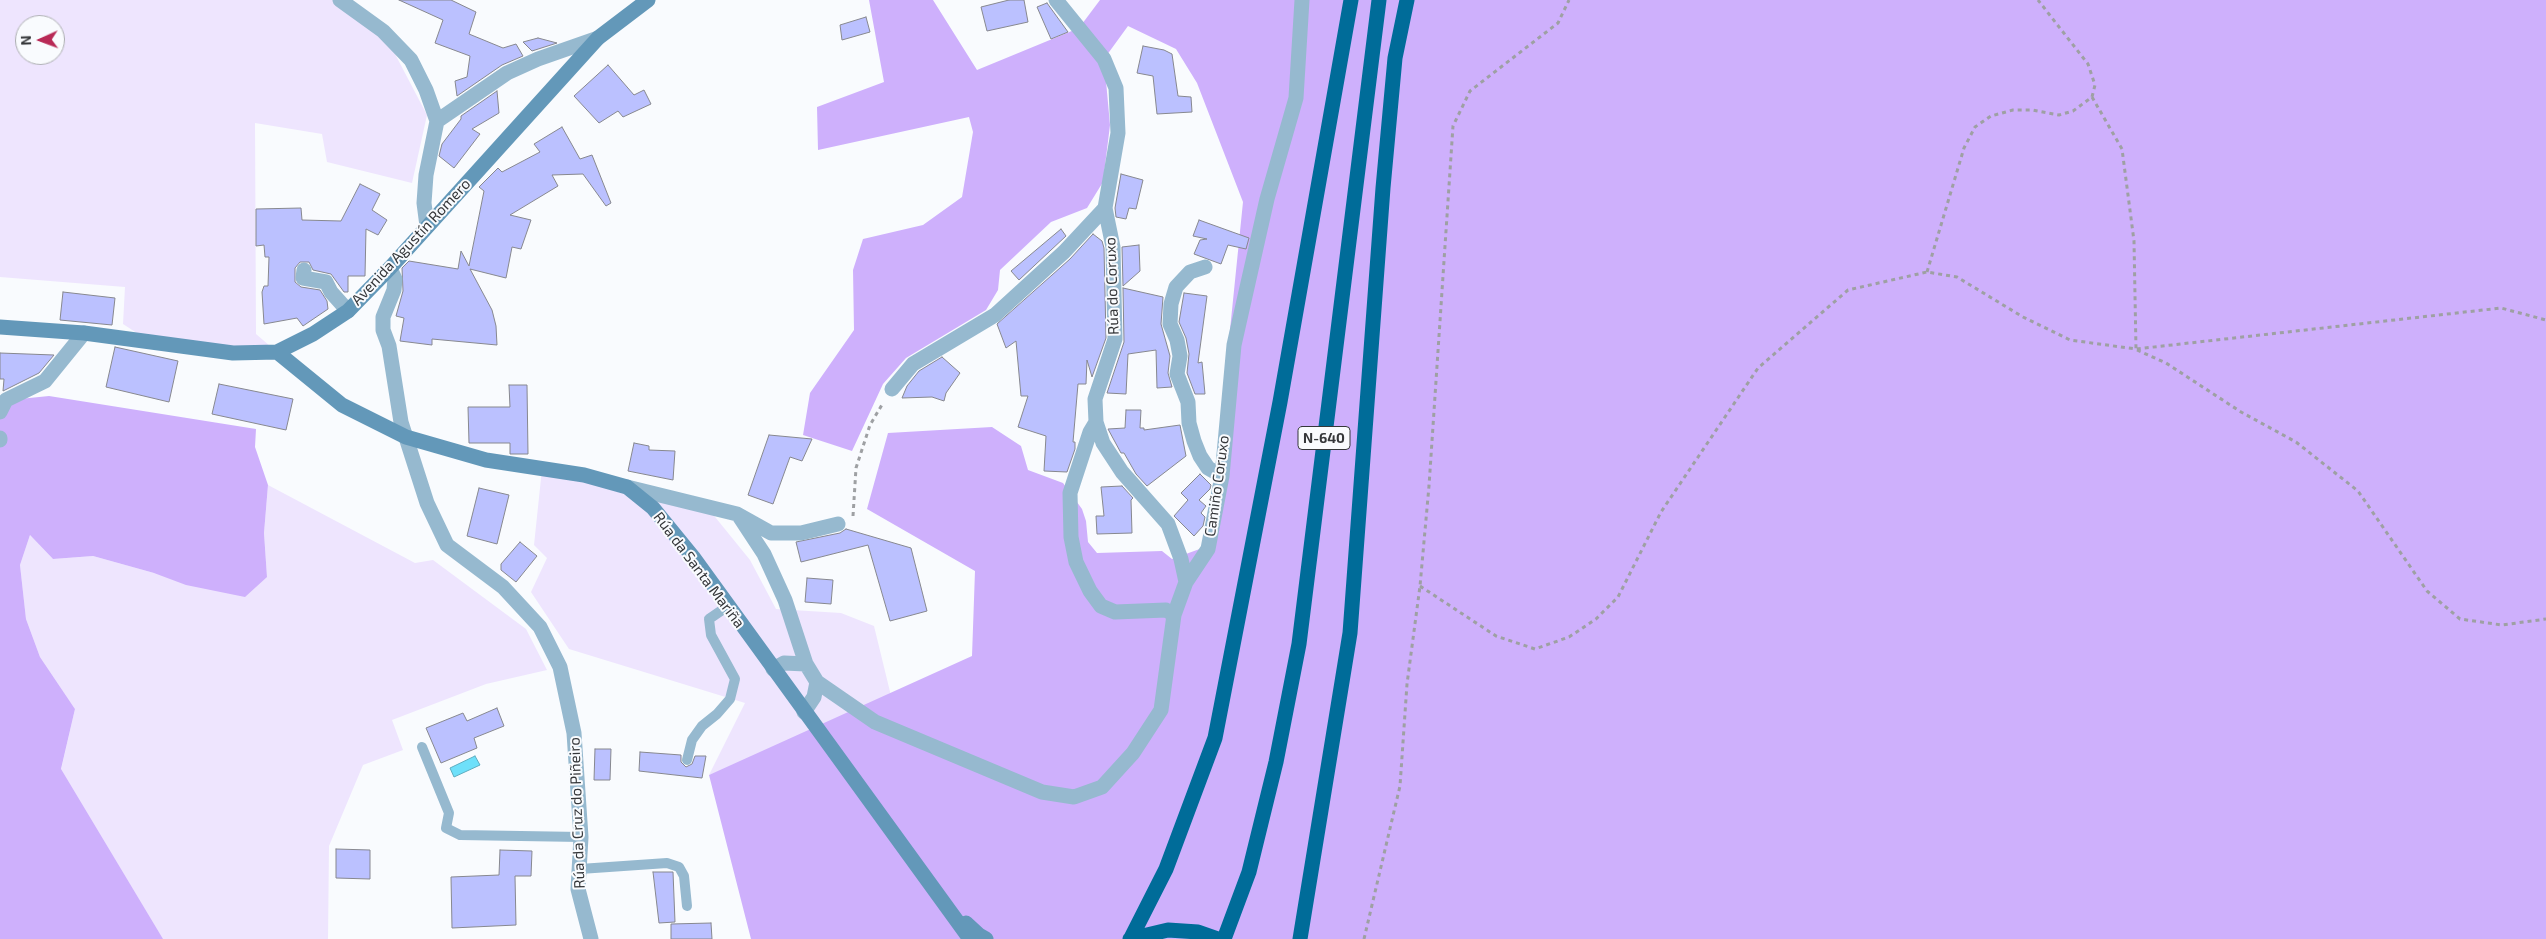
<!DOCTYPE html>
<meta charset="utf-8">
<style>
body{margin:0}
#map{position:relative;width:2546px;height:939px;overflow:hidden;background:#f9fbfe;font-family:"Exo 2",sans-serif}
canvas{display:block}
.north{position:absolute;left:15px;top:15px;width:50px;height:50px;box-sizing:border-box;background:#f9fbfe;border:1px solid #abadb0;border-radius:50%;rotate:268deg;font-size:14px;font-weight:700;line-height:20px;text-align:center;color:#35373a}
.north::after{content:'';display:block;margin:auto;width:18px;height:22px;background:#b82956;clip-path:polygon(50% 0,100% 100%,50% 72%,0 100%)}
</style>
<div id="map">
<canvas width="2546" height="939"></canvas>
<div class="north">N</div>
</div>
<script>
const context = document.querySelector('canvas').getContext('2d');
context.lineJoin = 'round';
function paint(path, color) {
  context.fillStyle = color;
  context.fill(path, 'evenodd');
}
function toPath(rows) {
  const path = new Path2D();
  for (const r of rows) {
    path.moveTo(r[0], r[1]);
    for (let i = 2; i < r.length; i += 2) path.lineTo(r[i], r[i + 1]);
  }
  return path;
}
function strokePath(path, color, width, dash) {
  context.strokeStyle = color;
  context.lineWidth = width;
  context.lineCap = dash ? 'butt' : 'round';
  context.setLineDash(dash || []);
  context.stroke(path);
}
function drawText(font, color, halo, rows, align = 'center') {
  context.font = font + ' "Exo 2",sans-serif';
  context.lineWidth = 4;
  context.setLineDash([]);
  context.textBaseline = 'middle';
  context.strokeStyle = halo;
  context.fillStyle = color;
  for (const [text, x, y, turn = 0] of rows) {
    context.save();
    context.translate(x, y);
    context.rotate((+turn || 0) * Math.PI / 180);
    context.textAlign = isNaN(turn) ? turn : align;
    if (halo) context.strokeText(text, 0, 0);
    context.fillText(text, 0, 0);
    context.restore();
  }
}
paint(toPath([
 [0,0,335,0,383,31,427,115,412,183,327,162,322,134,255,123,256,334,277,352,152,343,123,324,125,287,0,277],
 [25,25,55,25,55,55,25,55],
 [542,469,707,507,750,560,776,609,841,613,874,626,893,704,709,775,745,703,569,649,531,592,547,558,534,545],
 [268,485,415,563,433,560,526,629,547,670,486,684,392,720,403,750,363,765,329,846,328,939,150,939,57,787,75,709,40,657,26,619,20,565,30,535,53,559,93,556,154,573,267,577,264,533]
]), '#eee5fe');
paint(toPath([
 [869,0,933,0,977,70,1079,28,1100,0,2546,0,2546,939,751,939,709,775,972,656,975,571,867,509,888,433,992,427,1021,446,1028,470,1063,483,1082,509,1086,521,1088,542,1097,553,1162,551,1172,559,1208,546,1243,202,1197,83,1176,49,1128,26,1104,59,1110,125,1103,182,1087,208,1051,222,1000,270,998,290,986,310,906,358,883,384,852,451,803,435,810,393,854,330,853,270,863,239,923,225,962,197,973,132,969,117,818,150,817,107,884,82],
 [49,396,256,429,255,447,268,485,264,533,267,577,245,597,186,585,154,573,93,556,53,559,30,535,20,565,26,619,40,657,75,709,61,769,163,939,0,939,0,401]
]), '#ceb0fc');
const water = toPath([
 [475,756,480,765,454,777,450,768,475,756]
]);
paint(water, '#6ee0fa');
strokePath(water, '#5dadc0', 1);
const building = toPath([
 [399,0,451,0,476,12,469,34,503,48,516,44,523,56,502,65,457,96,455,81,467,77,470,56,435,43,443,20,399,0],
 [1009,0,1024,0,1028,22,987,31,981,7,1009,0],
 [1047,3,1068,32,1051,39,1037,7,1047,3],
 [866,17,870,32,842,40,840,25,866,17],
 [538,38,557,43,532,51,523,42,538,38],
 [1143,46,1164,50,1172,54,1178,96,1191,97,1192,112,1157,114,1153,76,1137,73,1143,46],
 [608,65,634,95,644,90,651,104,623,117,618,111,599,123,574,96,608,65],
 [497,91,499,113,472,129,480,134,454,168,439,156,442,144,461,119,461,116,497,91],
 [562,127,580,159,592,155,611,203,606,206,583,174,552,175,558,186,510,215,531,220,521,249,512,247,506,278,470,269,492,310,496,326,497,345,432,339,432,345,400,341,404,318,396,316,403,291,402,268,409,261,458,269,461,251,469,266,484,191,479,187,498,168,502,172,540,152,534,144,562,127],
 [1121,174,1143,180,1136,209,1129,208,1126,219,1116,217,1115,208,1121,174],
 [360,184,380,194,372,210,387,220,378,235,366,229,365,276,348,276,348,292,344,292,331,274,313,270,309,262,300,262,295,268,295,282,301,287,320,290,327,301,328,309,303,326,297,318,264,324,262,292,264,286,268,286,269,257,265,257,264,245,256,246,256,209,301,208,302,220,341,221,360,184],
 [1199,220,1249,238,1246,249,1228,245,1221,264,1194,254,1200,240,1207,239,1193,236,1199,220],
 [1061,229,1066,236,1019,280,1011,271,1061,229],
 [1093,234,1102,241,1104,248,1106,338,1092,377,1087,360,1086,384,1078,384,1073,442,1075,442,1075,449,1067,472,1044,471,1046,436,1018,427,1028,396,1021,396,1016,341,1006,348,997,324,1070,259,1093,234],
 [1139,245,1140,271,1123,286,1122,247,1139,245],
 [1123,288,1163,297,1161,324,1170,356,1168,373,1172,387,1157,388,1156,350,1128,354,1126,394,1107,393,1124,342,1123,288],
 [63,292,115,298,112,325,60,320,63,292],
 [1184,293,1207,296,1198,363,1202,362,1205,394,1195,394,1187,373,1189,354,1186,338,1179,322,1184,293],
 [115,347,178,361,169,402,106,387,115,347],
 [0,353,54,355,39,373,3,391,4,379,0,379,0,353],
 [942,357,960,373,946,393,944,401,932,397,902,398,907,386,919,371,942,357],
 [219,384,293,399,286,430,212,414,219,384],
 [509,385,527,385,528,454,510,454,510,443,469,443,468,407,510,407,509,385],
 [1126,410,1141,410,1140,428,1144,428,1144,430,1180,425,1186,456,1147,486,1136,474,1124,453,1121,453,1108,429,1125,428,1126,410],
 [769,435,812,439,802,461,790,457,773,504,748,495,769,435],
 [634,443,649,446,649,450,675,451,673,480,628,471,634,443],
 [1200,474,1211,485,1210,489,1199,500,1206,506,1201,513,1205,517,1203,526,1194,536,1174,516,1188,500,1181,493,1200,474],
 [1122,486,1133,498,1131,500,1132,533,1097,534,1096,516,1104,516,1101,487,1122,486],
 [479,488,509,495,497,544,467,536,479,488],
 [846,529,911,548,927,611,890,621,868,545,801,562,796,542,840,533,846,529],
 [520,542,537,556,516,582,501,570,501,564,520,542],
 [807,578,833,580,831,604,805,602,807,578],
 [497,708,504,726,474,738,477,748,441,763,426,728,463,713,467,721,497,708],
 [595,749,611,749,610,780,594,780,595,749],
 [640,752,681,755,681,762,686,767,692,764,695,756,706,756,702,778,639,771,640,752],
 [336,849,370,850,370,879,336,878,336,849],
 [500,850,532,851,531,876,515,876,516,925,452,928,451,877,499,875,500,850],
 [653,872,673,872,675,922,659,923,653,872],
 [711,923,712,939,671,939,671,924,711,923]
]);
paint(building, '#bbc1ff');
strokePath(building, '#87888f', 1);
strokePath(toPath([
 [2092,97,2122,149,2134,241,2136,349],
 [1927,272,1964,148,1975,127,1991,116,2013,110,2032,110,2059,115,2073,111,2092,97,2095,85,2088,64,2038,0],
 [2137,350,2166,363,2241,412,2296,442,2358,491,2427,591,2460,619,2502,625,2546,619],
 [853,516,856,468,870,425,883,403],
 [1420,586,1496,636,1535,649,1569,637,1596,619,1618,597,1661,512,1758,368,1848,290,1927,272,1957,277,2023,317,2070,340,2136,349,2501,308,2546,320],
 [1364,939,1400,786,1407,684,1420,586,1429,486,1453,126,1470,91,1558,23,1569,0]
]), '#9ea0a3', 3, [4, 4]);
strokePath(toPath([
 [422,747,449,813,446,828,460,835,581,837],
 [687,760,692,740,702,726,717,714,730,699,735,679,711,635,709,619,728,606],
 [580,869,667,863,679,867,684,876,687,906]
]), '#96b9cf', 10);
strokePath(toPath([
 [340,0,383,31,411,60,426,90,437,121],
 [1105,208,1113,247,1115,339,1095,399,1096,422,1103,443,1122,472,1168,524,1181,559,1186,582],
 [427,226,424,203,426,175,437,121,507,73,538,59,598,38],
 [1205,267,1190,272,1176,287,1171,304,1170,324,1177,340,1180,356,1177,374,1188,402,1189,423,1194,441,1200,456,1208,468,1222,476],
 [390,268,395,279,394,290,383,317,383,330,389,346,401,422,427,503,447,545,503,587,540,627,560,667,574,733,581,837,578,889,591,939],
 [304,270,303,278,326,282,331,292,348,311],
 [892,389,913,364,995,315,1064,252,1105,208,1118,133,1116,88,1104,59,1056,0],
 [0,412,6,400,45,381,84,333],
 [1096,422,1090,432,1070,493,1071,537,1076,562,1090,591,1101,606,1115,612,1166,610,1174,615],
 [0,438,0,440],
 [627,487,737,514,771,533,801,533,838,524],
 [739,516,764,554,785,600,806,664],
 [773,669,784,663,806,664,817,682,814,697,804,712],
 [817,682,875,722,1042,792,1074,797,1102,787,1133,753,1161,710,1174,615,1186,582,1208,549,1222,476,1234,345,1267,199,1296,98,1302,0]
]), '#96b9cf', 15);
strokePath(toPath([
 [0,327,84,333,233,353,277,352,313,334,348,311,390,268,598,38,648,0],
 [277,352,342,405,406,437,486,460,584,475,627,487,653,508,693,557,970,939],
 [966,923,979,935,986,939]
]), '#6398b9', 15);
strokePath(toPath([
 [1131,938,1166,869,1215,738,1280,402,1351,0],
 [1130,939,1168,930,1198,932,1218,939],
 [1224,939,1249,872,1276,762,1299,644,1379,0],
 [1300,939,1350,633,1383,188,1395,58,1407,0]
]), '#006c99', 15);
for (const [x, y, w] of [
 [1324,438,52]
]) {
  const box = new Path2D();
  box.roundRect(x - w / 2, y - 11.5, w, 23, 4);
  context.fillStyle = '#f9fbfe';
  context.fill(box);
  strokePath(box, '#35373a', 1);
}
drawText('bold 14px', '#35373a', null, [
 ["N-640",1324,438]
]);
drawText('15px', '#35373a', '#f9fbfe', [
 ["Avenida Agustín Romero",411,242,-47],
 ["Rúa do Coruxo",1112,286,-92],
 ["Camiño Coruxo",1217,486,-82],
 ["Rúa da Santa Mariña",699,570,53],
 ["Rúa da Cruz do Piñeiro",577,813,-92]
]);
</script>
